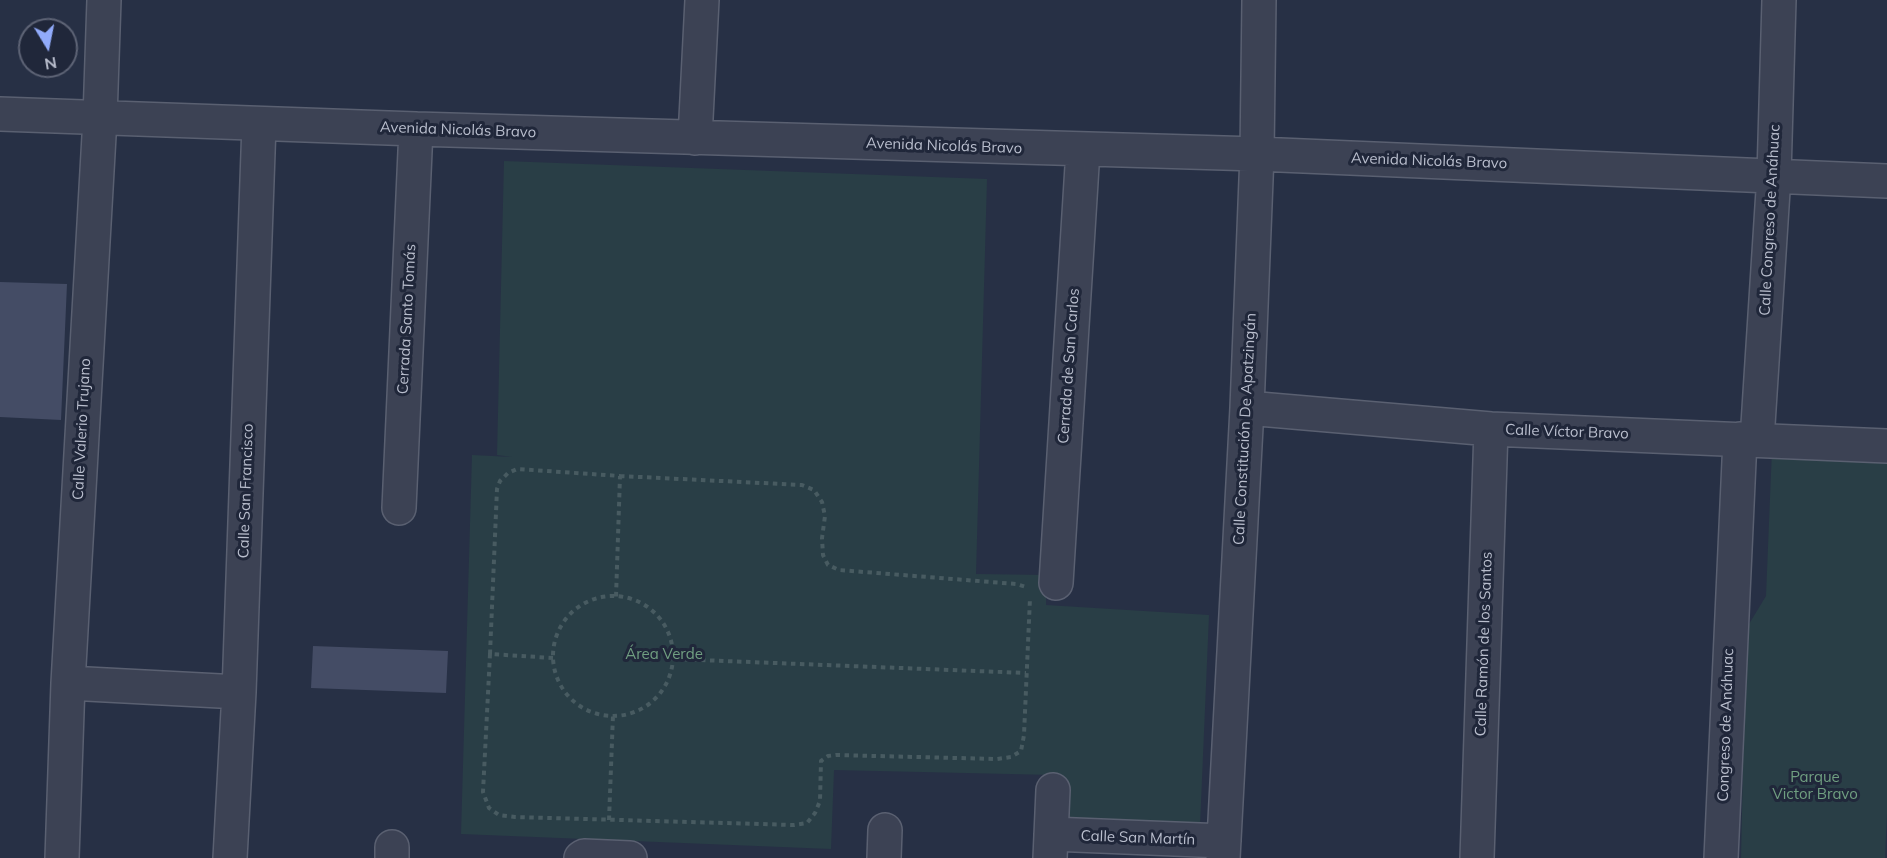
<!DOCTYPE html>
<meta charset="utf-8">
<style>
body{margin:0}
#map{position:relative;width:1887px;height:858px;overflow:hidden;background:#273045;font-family:Mulish,sans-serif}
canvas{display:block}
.north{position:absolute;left:18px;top:18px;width:60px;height:60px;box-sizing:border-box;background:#20273a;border:2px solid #5d6375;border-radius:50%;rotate:170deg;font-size:16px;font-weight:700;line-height:24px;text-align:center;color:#b9becd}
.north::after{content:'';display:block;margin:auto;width:21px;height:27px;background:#91abfb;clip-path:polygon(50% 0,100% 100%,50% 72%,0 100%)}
</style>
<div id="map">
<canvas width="1887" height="858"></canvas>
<div class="north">N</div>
</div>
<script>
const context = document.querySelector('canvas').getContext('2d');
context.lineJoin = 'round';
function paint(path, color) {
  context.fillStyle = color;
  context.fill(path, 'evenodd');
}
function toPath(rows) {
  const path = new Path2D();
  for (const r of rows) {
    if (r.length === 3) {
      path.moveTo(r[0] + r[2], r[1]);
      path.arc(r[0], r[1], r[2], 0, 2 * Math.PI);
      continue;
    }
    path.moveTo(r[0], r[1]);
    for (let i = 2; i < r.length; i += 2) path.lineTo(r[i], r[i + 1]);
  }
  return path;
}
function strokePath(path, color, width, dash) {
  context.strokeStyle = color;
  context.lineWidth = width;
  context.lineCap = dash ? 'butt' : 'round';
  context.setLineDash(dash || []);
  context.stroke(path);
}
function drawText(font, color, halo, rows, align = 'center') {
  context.font = font + ' Mulish,sans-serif';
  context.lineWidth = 6;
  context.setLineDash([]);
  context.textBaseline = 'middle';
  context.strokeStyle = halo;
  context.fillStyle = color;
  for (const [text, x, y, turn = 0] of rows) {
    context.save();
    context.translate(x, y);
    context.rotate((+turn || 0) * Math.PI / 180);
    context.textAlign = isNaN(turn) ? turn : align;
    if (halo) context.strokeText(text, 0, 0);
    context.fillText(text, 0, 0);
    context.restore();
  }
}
paint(toPath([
 [504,161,987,179,976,574,1046,575,1046,605,1209,615,1200,826,1052,818,1054,775,834,770,831,849,461,834,472,455,512,457,497,455],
 [1772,449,1887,454,1887,814,1885,858,1741,858,1746,629,1766,596]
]), '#293e46');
paint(toPath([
 [0,282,67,284,61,420,0,417],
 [313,646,448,651,446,693,311,688]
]), '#444c65');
const minor = toPath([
 [0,114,416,129,1257,154,1887,181],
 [695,138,702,0],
 [1247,408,1491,429,1887,446],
 [1757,440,1774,175,1779,0],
 [399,508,416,129],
 [1056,583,1083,150],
 [68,683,239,692],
 [1051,834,1224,841],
 [62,858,68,683,100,118,104,0],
 [230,858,239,692,259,124],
 [392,858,392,847],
 [581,858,584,856,630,858],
 [884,858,885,830],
 [1050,858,1053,790],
 [1223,858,1247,408,1257,154,1259,0],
 [1477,858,1491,429],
 [1721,858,1740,439]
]);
strokePath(minor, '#5a6071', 36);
strokePath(toPath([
 [620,476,802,485,814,490,822,502,825,516,822,538,823,555,828,565,839,570,1016,584,1026,587],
 [613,656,60],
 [490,654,497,489,500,481,508,473,517,469,620,476,616,597],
 [553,658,490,654,483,792,489,808,499,815,515,817,794,825,807,823,815,813,820,801,821,761,828,756,836,755,997,759,1011,757,1021,751,1024,735,1030,598],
 [674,659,1026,673],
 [609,820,613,715]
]), '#485b61', 4, [4.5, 4.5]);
strokePath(minor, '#3c4254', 33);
drawText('15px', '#b9becd', '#20273a', [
 ["Avenida Nicolás Bravo",458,130,2],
 ["Avenida Nicolás Bravo",944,146,2],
 ["Avenida Nicolás Bravo",1429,161,2],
 ["Calle Congreso de Anáhuac",1770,220,-87],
 ["Cerrada Santo Tomás",407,319,-87],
 ["Cerrada de San Carlos",1069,366,-86],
 ["Calle Valerio Trujano",82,429,-87],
 ["Calle Constitución De Apatzingán",1245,429,-87],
 ["Calle Víctor Bravo",1567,432,2],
 ["Calle San Francisco",246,491,-88],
 ["Calle Ramón de los Santos",1484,644,-88],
 ["Congreso de Anáhuac",1726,725,-88],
 ["Calle San Martín",1138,838,2]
]);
drawText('15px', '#709f81', '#20273a', [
 ["Área Verde",664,654],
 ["Parque",1815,777],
 ["Victor Bravo",1815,794]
]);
</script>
